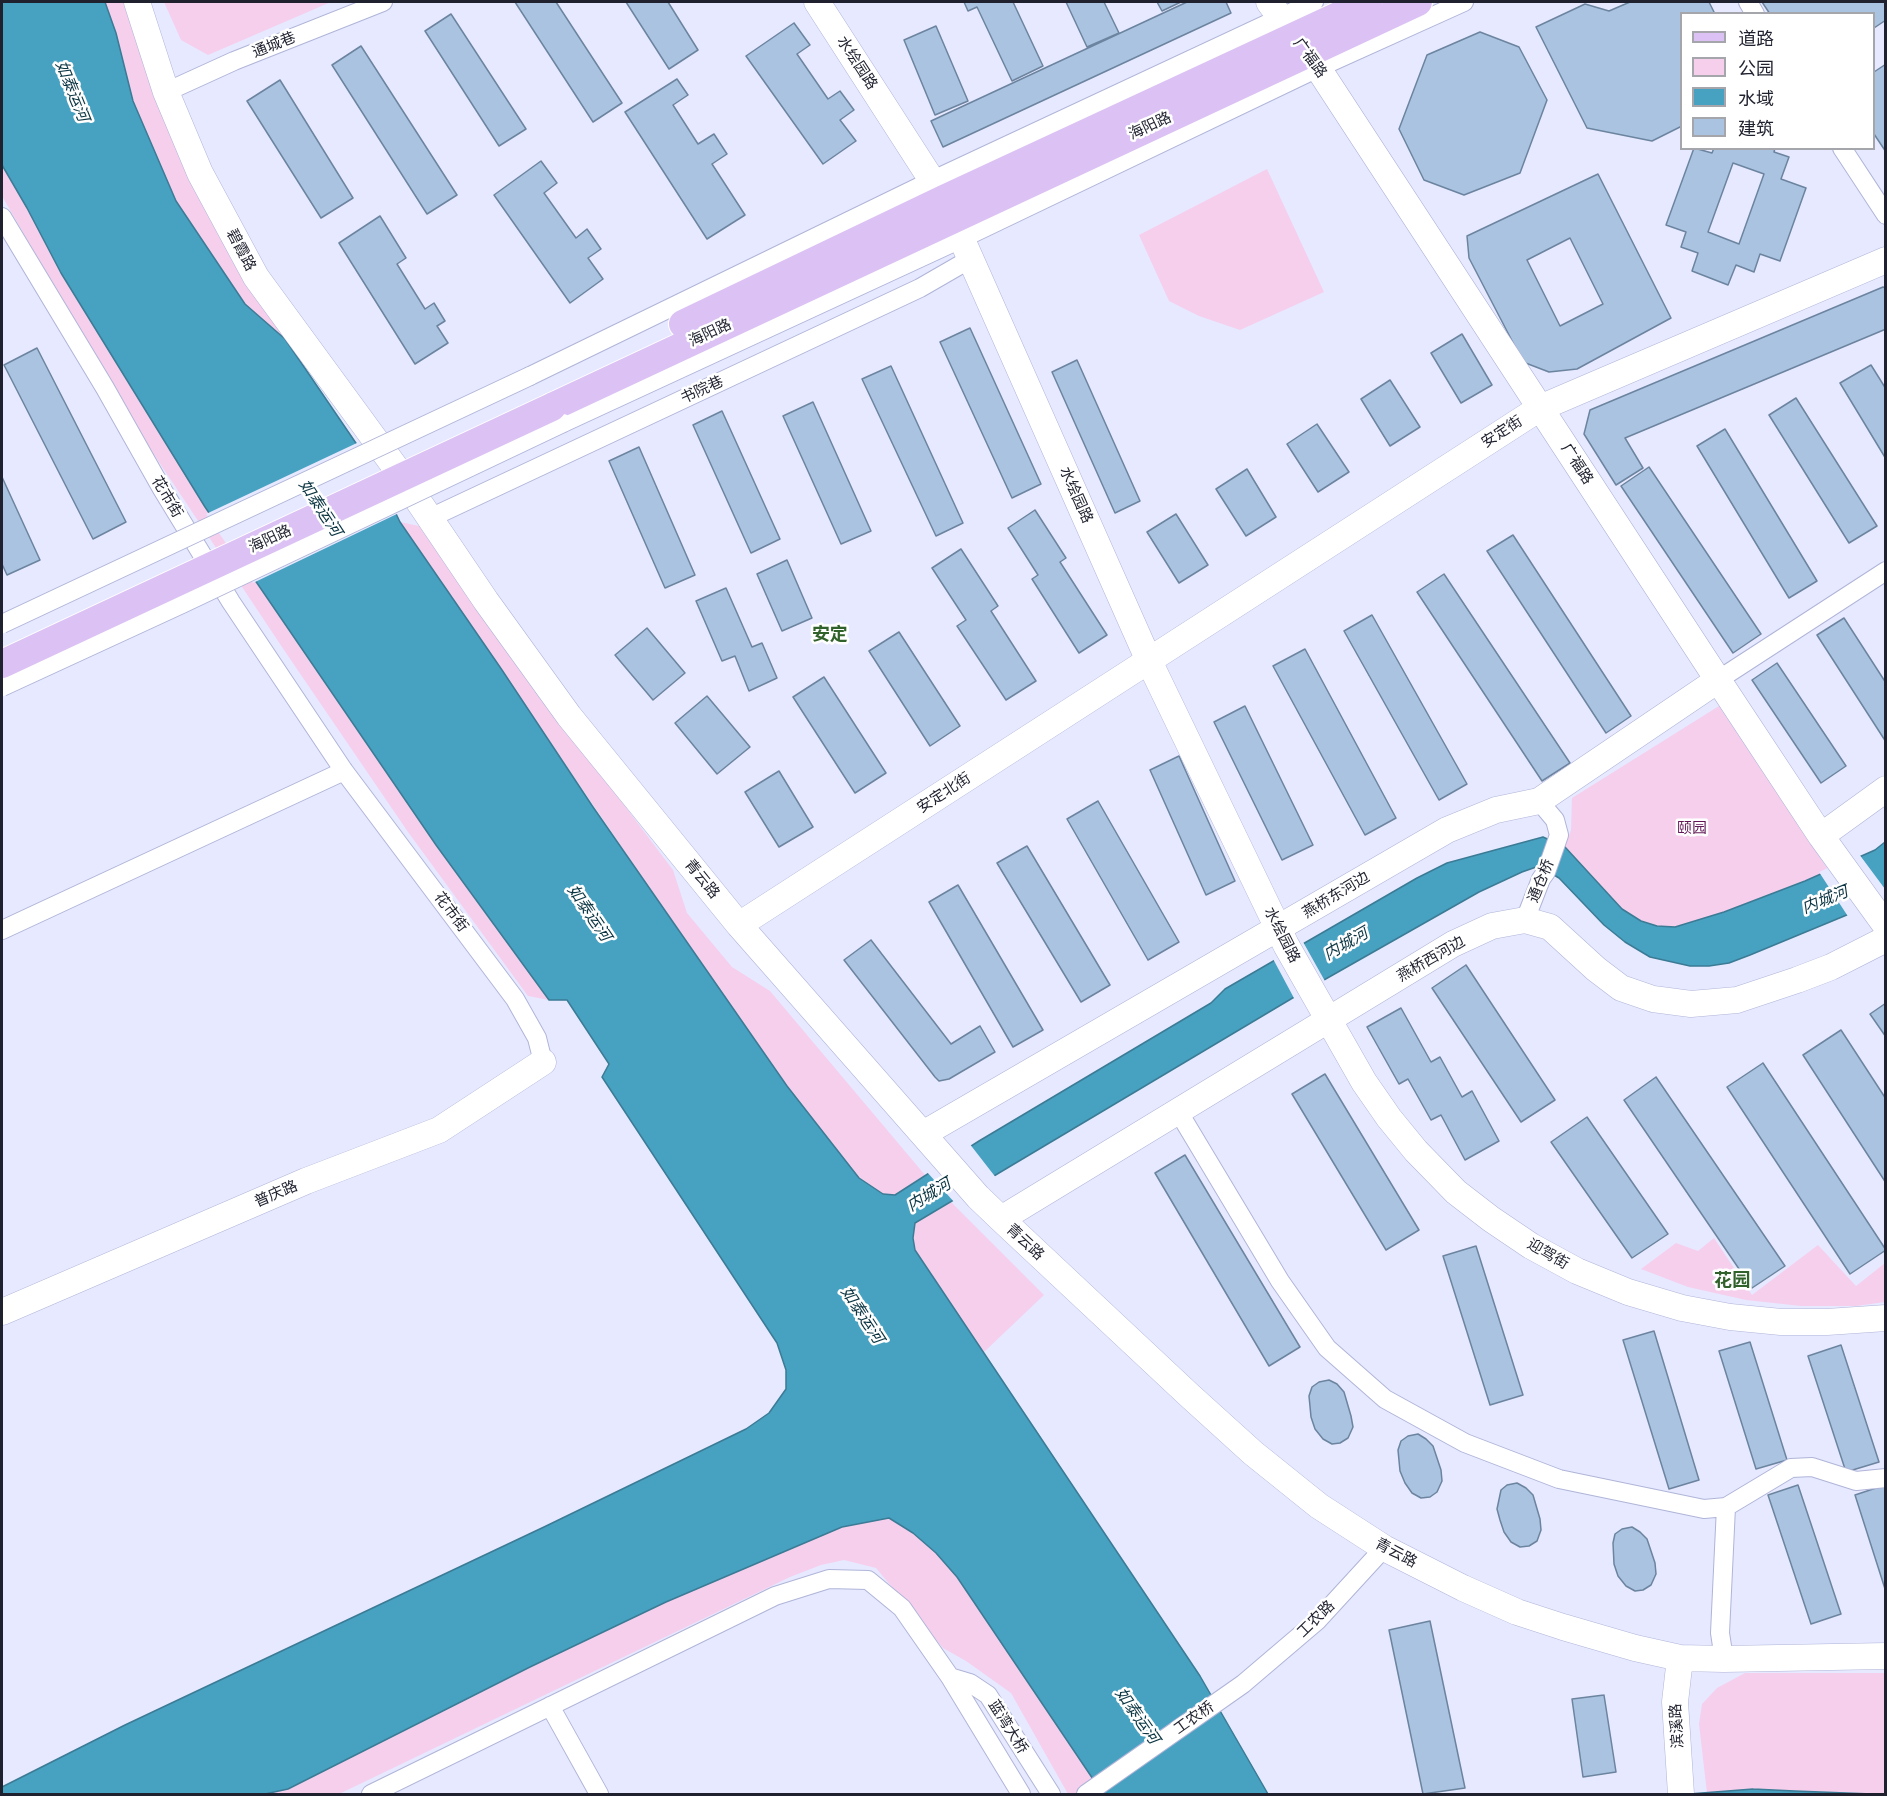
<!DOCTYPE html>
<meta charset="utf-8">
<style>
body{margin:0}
#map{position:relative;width:1887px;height:1796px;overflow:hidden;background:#e6e9ff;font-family:Mulish,"Noto Sans SC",sans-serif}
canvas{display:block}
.frame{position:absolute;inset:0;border:3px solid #1f212e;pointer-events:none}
.legend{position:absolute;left:1680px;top:12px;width:195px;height:138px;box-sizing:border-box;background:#fff;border:2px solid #a5a6ab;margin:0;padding:8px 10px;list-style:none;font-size:18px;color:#1f212e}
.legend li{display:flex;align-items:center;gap:12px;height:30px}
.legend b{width:30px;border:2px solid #a5a6ab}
</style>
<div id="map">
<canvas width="1887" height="1796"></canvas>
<div class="frame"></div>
<ul class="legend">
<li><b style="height:8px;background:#dcc2f4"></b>道路</li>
<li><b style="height:16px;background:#f6cfed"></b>公园</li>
<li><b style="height:16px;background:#47a1c1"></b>水域</li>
<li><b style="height:16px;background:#a9c3e0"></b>建筑</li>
</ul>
</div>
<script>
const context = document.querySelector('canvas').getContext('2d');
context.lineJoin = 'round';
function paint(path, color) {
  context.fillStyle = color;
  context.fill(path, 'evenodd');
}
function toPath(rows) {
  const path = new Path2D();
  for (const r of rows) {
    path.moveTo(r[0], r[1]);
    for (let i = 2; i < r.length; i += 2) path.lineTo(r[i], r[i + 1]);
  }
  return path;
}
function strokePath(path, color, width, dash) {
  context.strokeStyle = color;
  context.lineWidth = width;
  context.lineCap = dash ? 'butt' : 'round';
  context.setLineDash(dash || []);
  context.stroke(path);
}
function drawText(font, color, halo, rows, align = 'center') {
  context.font = font + ' Mulish,"Noto Sans SC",sans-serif';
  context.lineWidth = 5;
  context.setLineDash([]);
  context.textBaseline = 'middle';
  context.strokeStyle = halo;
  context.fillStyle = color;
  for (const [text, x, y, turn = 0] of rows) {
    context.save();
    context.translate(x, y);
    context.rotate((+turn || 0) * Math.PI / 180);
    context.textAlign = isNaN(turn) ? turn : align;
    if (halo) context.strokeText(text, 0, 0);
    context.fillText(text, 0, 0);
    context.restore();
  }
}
paint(toPath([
 [105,2,128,2,221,238,285,339,245,304,176,201,133,101,116,33],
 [164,2,331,2,208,55,181,40],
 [2,165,27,208,61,273,205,507,436,845,549,1000,528,996,408,832,284,650,127,414,2,196],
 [1267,169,1324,292,1240,330,1199,316,1169,301,1139,235],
 [400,522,419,526,517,663,673,870,687,913,732,967,770,991,925,1175,895,1195,883,1194,859,1178,787,1086,688,944],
 [1719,706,1829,871,1724,912,1675,927,1657,926,1641,921,1622,909,1565,847,1571,830,1572,798],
 [951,1202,1044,1295,983,1353,915,1250,913,1238,915,1223],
 [1714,1238,1752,1295,1818,1245,1856,1286,1885,1263,1885,1302,1856,1306,1801,1306,1746,1300,1688,1287,1641,1269,1676,1243,1698,1251],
 [889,1518,913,1533,936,1553,957,1577,1103,1794,1068,1794,1011,1693,966,1661,943,1648,876,1568,844,1560,821,1565,790,1577,339,1794,266,1794,288,1789,530,1667,666,1602,842,1527],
 [1745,1673,1885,1673,1885,1794,1753,1789,1707,1793,1699,1724,1702,1704,1717,1688]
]), '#f6cfed');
const water = toPath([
 [2,2,105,2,116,33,133,101,176,201,245,304,285,339,377,474,400,522,502,670,593,807,787,1086,859,1178,883,1194,895,1195,979,1141,1211,1003,1225,989,1417,878,1447,863,1543,837,1565,847,1622,909,1641,921,1657,926,1675,927,1724,912,1805,881,1875,850,1885,842,1885,893,1854,912,1750,955,1729,963,1709,966,1690,966,1650,957,1625,942,1604,925,1559,878,1539,866,1522,872,1479,892,1301,993,915,1223,913,1238,915,1250,1200,1676,1268,1794,1103,1794,957,1577,936,1553,913,1533,889,1518,842,1527,666,1602,530,1667,288,1789,265,1794,2,1794,2,1787,125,1725,544,1527,746,1429,769,1413,786,1389,786,1370,777,1343,602,1077,609,1064,567,1000,549,1000,436,845,205,507,61,273,27,208,2,165,2,2],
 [1753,1789,1795,1791,1872,1794,1689,1794,1753,1789]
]);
paint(water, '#47a1c1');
strokePath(water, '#3b7b95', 1.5);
paint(toPath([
 [359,442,380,472,399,513,253,583,206,514],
 [1859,854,1885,889,1886,896,1849,918,1819,872],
 [1302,940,1326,983,1295,1000,1272,957],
 [969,1143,997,1179,955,1203,926,1171]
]), '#e6e9ff');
const building = toPath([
 [515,2,556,2,622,103,593,122,515,2],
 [626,2,668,2,698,50,669,69,626,2],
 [964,2,1013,2,1043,66,1012,81,977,7,968,11,964,2],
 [1066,2,1104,2,1119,33,1087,47,1066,2],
 [1157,2,1181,2,1162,11,1157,2],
 [1187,2,1226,2,1231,13,943,147,931,121,1187,2],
 [1630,2,1709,2,1715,14,1682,14,1682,126,1652,141,1587,128,1536,27,1585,4,1609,11,1630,2],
 [1762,2,1886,2,1886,20,1874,28,1874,14,1770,14,1762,2],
 [451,14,526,129,499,146,425,31,451,14],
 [794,23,810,45,797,54,828,99,840,91,854,110,840,120,856,141,823,164,746,56,794,23],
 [936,26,968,101,935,115,904,40,936,26],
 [1480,32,1519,47,1547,100,1520,173,1464,195,1424,180,1399,129,1427,55,1480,32],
 [361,46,457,195,427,214,332,65,361,46],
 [1886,64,1886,152,1874,134,1874,72,1886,64],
 [677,79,688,95,673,105,698,144,714,134,727,154,712,164,745,215,707,239,625,112,677,79],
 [280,80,353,198,321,218,247,101,280,80],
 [1694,148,1712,153,1714,148,1775,148,1774,152,1789,157,1781,179,1806,188,1780,261,1760,254,1754,272,1736,265,1728,285,1692,271,1698,253,1681,247,1686,232,1666,225,1694,148],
 [1733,163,1764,174,1739,244,1708,232,1733,163],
 [541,161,557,183,544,193,576,238,587,229,601,249,588,258,603,279,570,303,494,195,541,161],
 [1598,174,1671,318,1577,369,1549,372,1523,362,1469,258,1467,236,1598,174],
 [1570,238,1603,304,1560,326,1527,260,1570,238],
 [380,216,406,258,397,264,425,309,434,303,445,321,437,326,448,343,415,364,339,243,380,216],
 [1883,287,1886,288,1886,329,1625,438,1643,468,1616,485,1584,434,1590,410,1883,287],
 [970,328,1041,484,1012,498,940,342,970,328],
 [1462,334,1492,385,1461,403,1431,353,1462,334],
 [37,348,126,522,93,539,4,365,37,348],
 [1077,360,1140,501,1115,513,1052,372,1077,360],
 [1871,365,1886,389,1886,459,1840,383,1871,365],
 [891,366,963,523,936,536,862,379,891,366],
 [1390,380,1420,427,1390,446,1361,399,1390,380],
 [1796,398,1877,526,1849,543,1769,415,1796,398],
 [813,402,871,531,841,544,783,416,813,402],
 [722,411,780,539,751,553,693,425,722,411],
 [1317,424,1349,472,1318,492,1287,444,1317,424],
 [1725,429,1817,581,1789,598,1697,446,1725,429],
 [639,447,695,575,665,588,609,461,639,447],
 [1649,467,1761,634,1733,653,1621,486,1649,467],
 [1247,469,1276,517,1246,536,1216,489,1247,469],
 [2,477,40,560,7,575,2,564,2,477],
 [1035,510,1066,558,1060,562,1107,635,1079,653,1032,579,1038,575,1008,528,1035,510],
 [1176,514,1208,565,1179,583,1147,532,1176,514],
 [1513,535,1631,716,1606,733,1487,551,1513,535],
 [961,549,998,606,991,611,1036,681,1006,700,957,626,966,620,932,568,961,549],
 [787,560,812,618,782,631,757,574,787,560],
 [1444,574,1570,763,1542,781,1417,592,1444,574],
 [726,588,752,647,762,643,777,678,749,691,735,656,722,661,696,601,726,588],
 [1372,615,1467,784,1439,800,1344,631,1372,615],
 [1844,618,1886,683,1886,742,1817,635,1844,618],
 [647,628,685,673,653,700,615,655,647,628],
 [899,632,960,726,930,746,869,651,899,632],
 [1305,649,1396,818,1365,835,1273,666,1305,649],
 [1777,663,1846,766,1821,783,1752,680,1777,663],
 [824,677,886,773,855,793,793,697,824,677],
 [707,696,750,747,717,774,675,723,707,696],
 [1245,706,1313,845,1282,860,1214,722,1245,706],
 [1179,756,1235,881,1206,895,1150,770,1179,756],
 [779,771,813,827,779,847,745,792,779,771],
 [1098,801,1179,942,1148,960,1067,819,1098,801],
 [1027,846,1110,985,1081,1002,997,863,1027,846],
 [958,885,1043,1030,1013,1047,929,902,958,885],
 [871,940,951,1044,980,1026,995,1052,949,1079,939,1081,935,1077,844,960,871,940],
 [1466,965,1555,1100,1521,1122,1432,988,1466,965],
 [1886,1003,1886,1037,1870,1014,1886,1003],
 [1401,1008,1431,1062,1440,1057,1462,1097,1472,1091,1499,1141,1465,1160,1441,1115,1431,1120,1408,1079,1399,1084,1367,1027,1401,1008],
 [1841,1030,1886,1099,1886,1183,1803,1055,1841,1030],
 [1763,1063,1886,1250,1850,1274,1727,1087,1763,1063],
 [1325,1074,1419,1230,1386,1250,1292,1094,1325,1074],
 [1656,1077,1785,1266,1752,1288,1624,1100,1656,1077],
 [1587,1117,1668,1234,1632,1258,1551,1142,1587,1117],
 [1185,1155,1300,1347,1269,1366,1155,1173,1185,1155],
 [1476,1246,1523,1395,1490,1405,1443,1256,1476,1246],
 [1654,1331,1699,1480,1669,1489,1623,1340,1654,1331],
 [1750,1342,1787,1460,1756,1469,1719,1351,1750,1342],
 [1841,1345,1879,1462,1846,1472,1808,1356,1841,1345],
 [1329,1380,1337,1384,1344,1392,1351,1416,1353,1427,1348,1438,1340,1443,1332,1444,1323,1439,1315,1429,1311,1417,1309,1396,1312,1387,1319,1382,1329,1380],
 [1418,1434,1426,1439,1433,1446,1441,1470,1442,1481,1437,1492,1430,1497,1421,1498,1412,1493,1405,1483,1400,1471,1398,1450,1401,1441,1408,1436,1418,1434],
 [1517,1483,1526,1488,1533,1495,1540,1519,1541,1530,1537,1541,1529,1546,1520,1547,1511,1542,1504,1532,1500,1520,1497,1509,1501,1490,1507,1485,1517,1483],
 [1798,1485,1841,1614,1811,1624,1768,1495,1798,1485],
 [1885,1485,1886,1486,1886,1592,1855,1495,1885,1485],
 [1632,1527,1640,1532,1647,1539,1655,1563,1656,1574,1651,1585,1643,1590,1635,1591,1626,1586,1618,1576,1614,1564,1613,1543,1615,1534,1622,1529,1632,1527],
 [1430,1621,1465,1788,1423,1794,1389,1630,1430,1621],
 [1604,1695,1616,1772,1583,1777,1572,1699,1604,1695]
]);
paint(building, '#a9c3e0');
strokePath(building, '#6c849f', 1.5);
const street = toPath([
 [1748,2,1755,14],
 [166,92,234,61,383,2],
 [1842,148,1886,215],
 [2,217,105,388,162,489,231,602,344,771,515,999,537,1038,543,1062],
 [530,376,933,180,1314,2],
 [563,423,963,238,1318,68,1464,2],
 [430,518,920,288,972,258],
 [1718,680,1886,571],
 [1525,920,1541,879,1546,872,1559,835,1555,820,1539,801],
 [2,930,344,771],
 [1178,1111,1280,1281,1327,1348,1385,1399,1465,1443,1559,1479,1704,1509,1726,1507,1791,1468,1812,1467,1856,1481,1886,1478],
 [1724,1659,1720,1633,1726,1507],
 [950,1677,970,1683,988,1695,1051,1794],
 [550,1706,599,1794],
 [371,1794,775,1596,829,1579,868,1580,902,1608,950,1677,1021,1794],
 [1086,1794,1243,1684,1317,1621,1384,1548]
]);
const secondary = toPath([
 [137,2,166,92,200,173,256,277,398,471,486,601,569,716,739,925,978,1197,1001,1219,1189,1395,1253,1453,1319,1506,1384,1548,1463,1588,1517,1612,1563,1627,1635,1648,1680,1658,1724,1659,1886,1656],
 [817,2,944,199,1149,661,1286,945,1364,1082,1389,1118,1416,1151,1456,1192,1491,1219,1531,1246,1577,1271,1628,1292,1682,1308,1730,1317,1781,1322,1827,1322,1886,1318],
 [1269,2,1318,68,1718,680,1821,836,1886,926],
 [1821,836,1886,789],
 [739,925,1540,408,1886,260],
 [923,1134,1447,830,1496,810,1539,801,1718,680],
 [1001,1219,1453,944,1492,926,1525,920,1550,927,1596,969,1621,988,1653,999,1691,1004,1737,1000,1797,980,1831,967,1886,939],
 [2,1312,306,1181,439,1130,543,1062],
 [1680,1658,1675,1702,1681,1794]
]);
const primary = toPath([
 [683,324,944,199,1368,2],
 [552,407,1418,2]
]);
strokePath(street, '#b0b5d8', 20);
strokePath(secondary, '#b0b5d8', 27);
strokePath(primary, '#fff', 30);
strokePath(street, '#fff', 18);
strokePath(secondary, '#fff', 26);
strokePath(primary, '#dcc2f4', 28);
const streetBridge = toPath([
 [2,624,530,376],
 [2,687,182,604,563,423]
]);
const primaryBridge = toPath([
 [2,664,552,407]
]);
strokePath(streetBridge, '#b0b5d8', 20, []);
strokePath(primaryBridge, '#fff', 30, []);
strokePath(streetBridge, '#fff', 18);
strokePath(primaryBridge, '#dcc2f4', 28);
drawText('15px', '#1f212e', '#fff', [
 ["通城巷",274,45,-22],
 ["广福路",1310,58,54],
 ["水绘园路",857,63,57],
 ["海阳路",1150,126,-25],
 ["碧霞路",241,250,62],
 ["海阳路",710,333,-25],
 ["书院巷",702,390,-25],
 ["安定街",1502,432,-33],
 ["广福路",1577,464,57],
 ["水绘园路",1076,495,66],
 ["花市街",167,497,59],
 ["海阳路",270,539,-25],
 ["安定北街",944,793,-33],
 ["青云路",702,879,51],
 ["通仓桥",1541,881,-68],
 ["燕桥东河边",1336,895,-31],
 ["花市街",451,912,53],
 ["水绘园路",1282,935,63],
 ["燕桥西河边",1431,959,-30],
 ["普庆路",276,1194,-23],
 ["青云路",1025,1242,43],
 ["迎驾街",1548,1254,30],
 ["青云路",1396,1553,28],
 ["工农路",1316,1619,-44],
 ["工农桥",1194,1718,-35],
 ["滨溪路",1677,1726,-93],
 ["蓝湾大桥",1008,1727,58]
]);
drawText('15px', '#601856', '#fff', [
 ["颐园",1692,828]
]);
drawText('italic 16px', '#0a3442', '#fff', [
 ["如泰运河",72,91,68],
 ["如泰运河",320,508,57],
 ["内城河",1825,900,-22],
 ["如泰运河",589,913,56],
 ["内城河",1346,944,-30],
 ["内城河",929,1195,-31],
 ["如泰运河",862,1315,57],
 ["如泰运河",1137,1716,55]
]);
drawText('bold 18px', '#32622b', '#fff', [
 ["安定",830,635],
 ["花园",1732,1281]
]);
</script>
